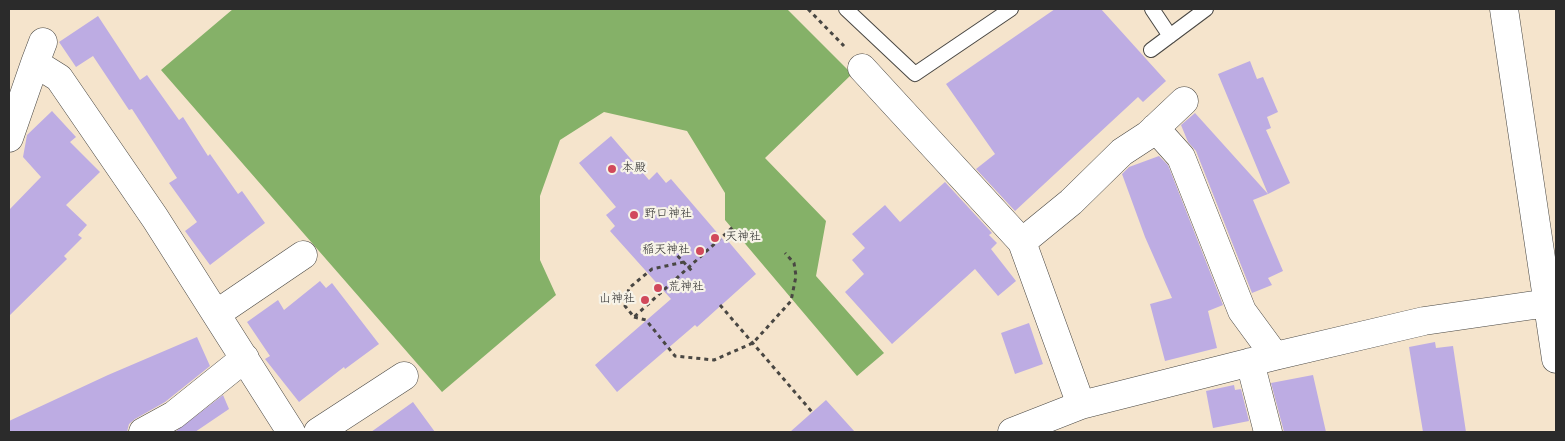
<!DOCTYPE html>
<meta charset="utf-8">
<style>
body{margin:0}
#map{position:relative;width:1565px;height:441px;overflow:hidden;background:#f5e4cc;font-family:Kalam,sans-serif}
canvas{display:block}
.frame{position:absolute;inset:0;border:10px solid #2b2b2b;pointer-events:none}
</style>
<div id="map">
<canvas width="1565" height="441"></canvas>
<div class="frame"></div>
</div>
<script>
const context = document.querySelector('canvas').getContext('2d');
context.lineJoin = 'round';
function paint(path, color) {
  context.fillStyle = color;
  context.fill(path, 'evenodd');
}
function toPath(rows) {
  const path = new Path2D();
  for (const r of rows) {
    path.moveTo(r[0], r[1]);
    for (let i = 2; i < r.length; i += 2) path.lineTo(r[i], r[i + 1]);
  }
  return path;
}
function strokePath(path, color, width, dash) {
  context.strokeStyle = color;
  context.lineWidth = width;
  context.lineCap = dash ? 'butt' : 'round';
  context.setLineDash(dash || []);
  context.stroke(path);
}
function drawText(font, color, halo, rows, align = 'center') {
  context.font = font + ' Kalam,"Klee One",sans-serif';
  context.lineWidth = 4.5;
  context.setLineDash([]);
  context.textBaseline = 'middle';
  context.strokeStyle = halo;
  context.fillStyle = color;
  for (const [text, x, y, turn = 0] of rows) {
    context.save();
    context.translate(x, y);
    context.rotate((+turn || 0) * Math.PI / 180);
    context.textAlign = isNaN(turn) ? turn : align;
    if (halo) context.strokeText(text, 0, 0);
    context.fillText(text, 0, 0);
    context.restore();
  }
}
paint(toPath([
 [233,9,787,9,852,74,765,158,826,221,816,276,884,353,857,376,725,220,725,193,687,131,604,112,560,140,540,196,540,260,556,295,442,392,161,70]
]), '#85b168');
paint(toPath([
 [1055,9,1101,9,1166,81,1143,102,1138,97,1015,211,976,169,995,154,946,84],
 [98,16,140,80,147,75,179,120,183,117,208,156,210,154,238,194,242,191,265,223,210,265,185,231,197,222,169,183,177,178,132,109,129,110,93,56,76,67,59,42],
 [1250,61,1257,79,1263,77,1278,112,1267,117,1271,128,1266,130,1290,183,1268,194,1218,74],
 [52,111,76,137,70,142,100,172,66,205,87,225,78,235,82,238,64,256,67,259,9,316,9,210,41,177,23,157,27,135],
 [1195,113,1268,194,1253,200,1283,271,1268,278,1272,285,1252,293,1196,151,1188,142,1181,125],
 [611,136,649,180,657,172,666,183,671,179,726,243,728,241,756,274,697,327,695,325,617,392,595,365,671,299,610,231,615,226,606,215,616,207,579,163],
 [1159,156,1168,165,1223,305,1208,311,1217,348,1165,361,1150,304,1172,298,1145,237,1122,174,1129,167],
 [945,182,992,233,989,235,997,243,991,249,1016,281,998,296,975,269,892,344,845,292,864,274,852,260,865,248,852,234,885,205,900,222],
 [320,281,326,288,332,283,379,344,345,369,344,367,299,402,265,359,270,356,247,322,278,300,284,310],
 [1029,323,1043,364,1015,374,1001,333],
 [197,337,210,366,165,402,135,419,129,424,127,432,9,432,9,421,108,375],
 [1435,342,1436,348,1453,346,1466,432,1423,432,1409,347],
 [1313,375,1326,432,1284,432,1271,383],
 [1234,385,1235,390,1241,389,1249,421,1213,428,1206,391],
 [223,395,229,409,195,432,175,432],
 [826,400,855,432,790,432],
 [413,402,435,432,371,432]
]), '#bdace3');
const lane = toPath([
 [846,9,915,74,1011,9],
 [1152,9,1170,36],
 [1151,50,1206,9]
]);
const street = toPath([
 [1504,9,1556,359],
 [43,42,35,63,59,78,155,218,291,432],
 [862,68,1022,242,1081,405],
 [1155,128,1181,157,1242,311,1275,356],
 [9,138,35,63],
 [1022,242,1071,202,1122,152,1148,135,1184,101],
 [216,314,303,255],
 [1250,362,1268,432],
 [143,432,174,415,245,358],
 [318,432,404,376],
 [1012,432,1081,405,1275,356,1424,321,1548,303]
]);
strokePath(lane, '#494743', 16);
strokePath(street, '#494743', 29);
strokePath(toPath([
 [808,9,844,46],
 [672,250,693,272],
 [684,262,652,269,629,288,625,306,634,317,733,227],
 [720,305,812,412],
 [634,317,646,320,675,356,714,360,753,343,791,301,796,276,794,263,785,253]
]), '#494743', 3, [4, 4]);
strokePath(lane, '#fff', 14);
strokePath(street, '#fff', 28);
for (const [x, y, r, color] of [
 [612,169,5,"#d1495b"],
 [634,215,5,"#d1495b"],
 [715,238,5,"#d1495b"],
 [700,251,5,"#d1495b"],
 [658,288,5,"#d1495b"],
 [645,300,5,"#d1495b"]
]) {
  const dot = new Path2D();
  dot.arc(x, y, r, 0, 2 * Math.PI);
  context.fillStyle = color;
  context.fill(dot);
  strokePath(dot, '#f7f3e8', 2);
}
drawText('12px', '#2b2b2b', '#f7f3e8', [
 ["本殿",622,169],
 ["野口神社",644,215],
 ["天神社",725,238],
 ["稲天神社",690,251,"right"],
 ["荒神社",668,288],
 ["山神社",635,300,"right"]
], 'left');
</script>
